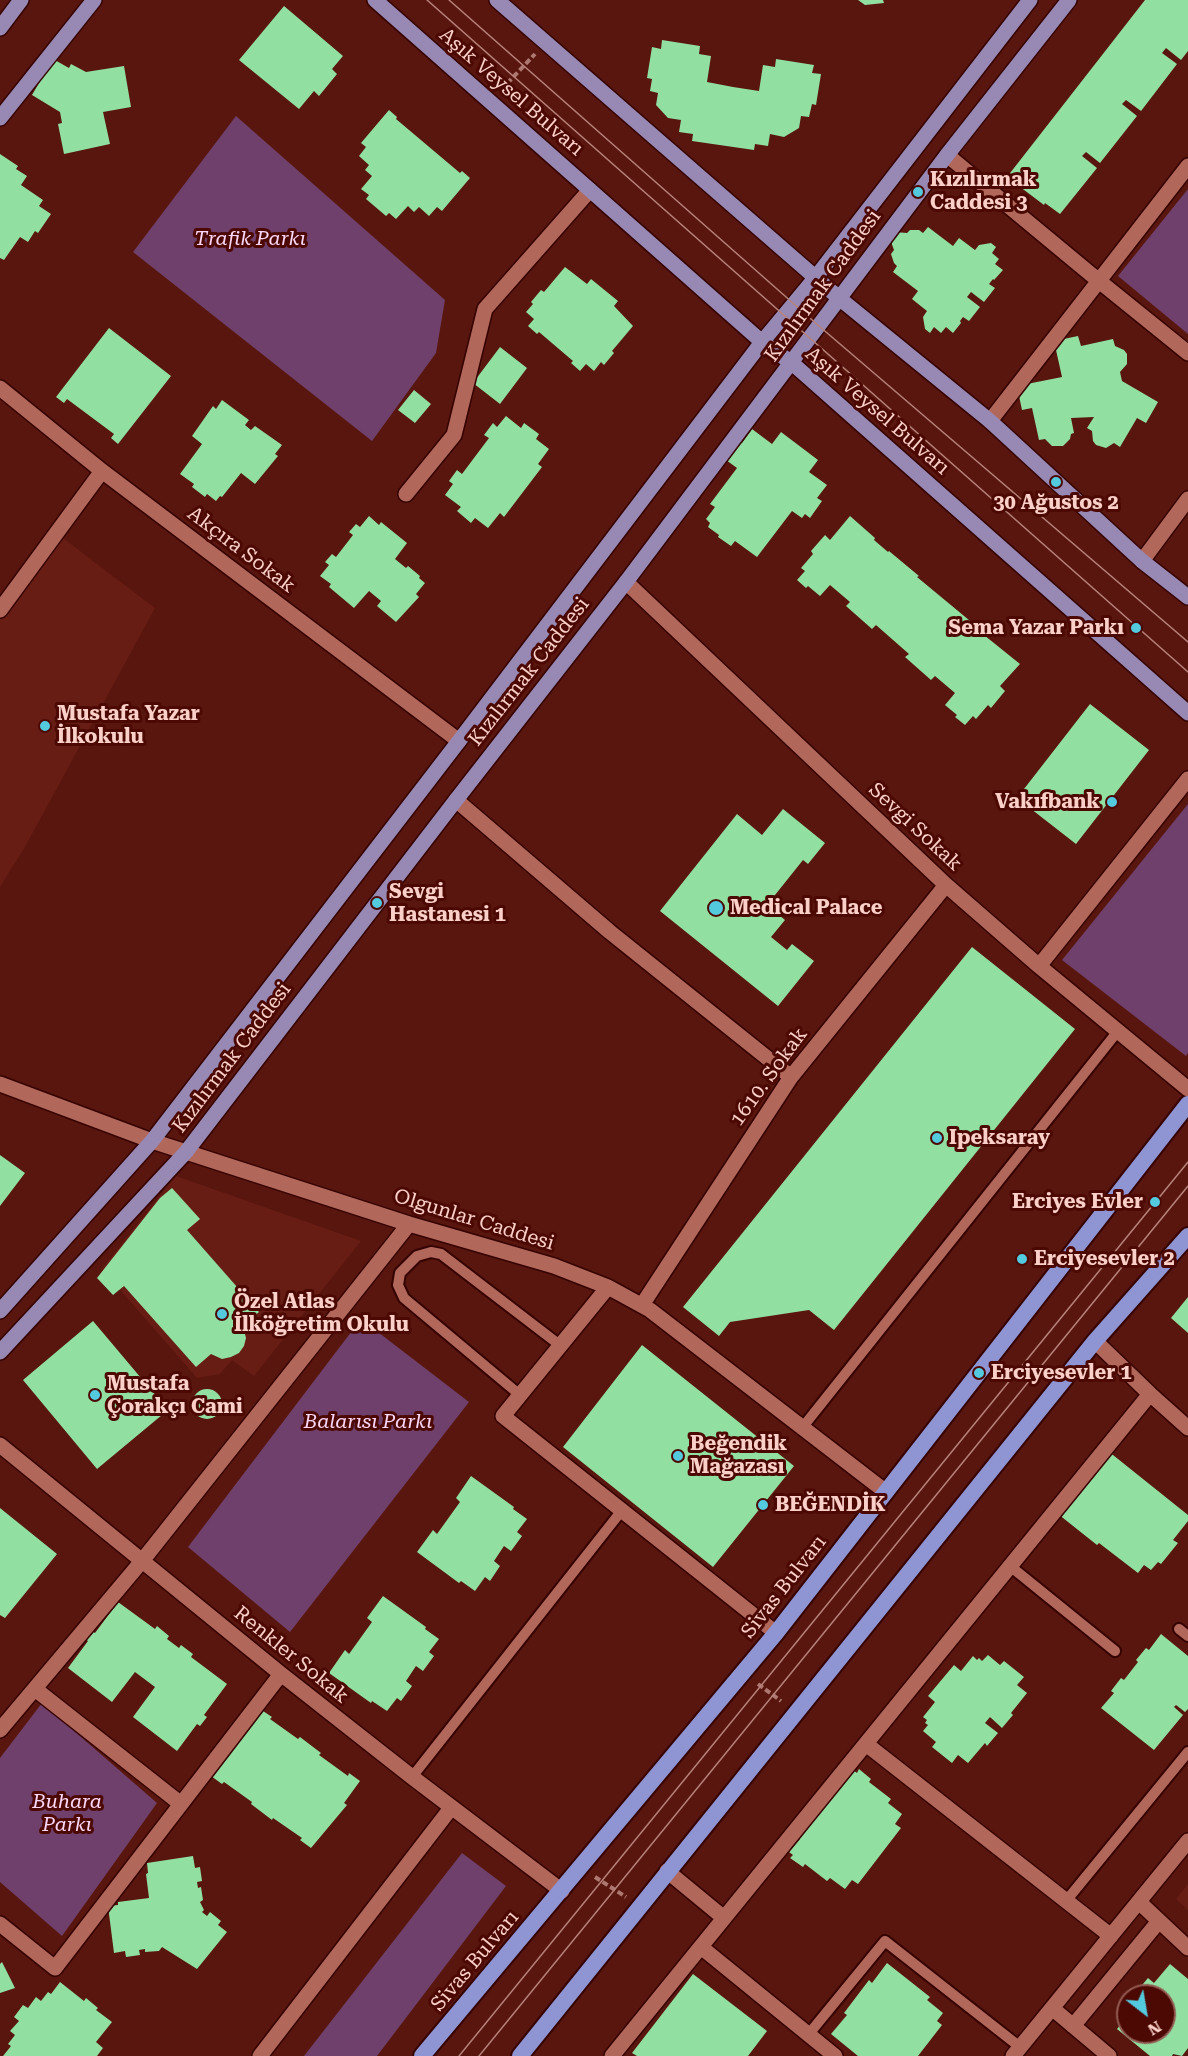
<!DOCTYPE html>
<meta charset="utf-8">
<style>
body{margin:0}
#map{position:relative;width:1188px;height:2056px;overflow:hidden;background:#58160e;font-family:"Roboto Serif",serif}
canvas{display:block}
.north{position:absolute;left:1116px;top:1984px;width:60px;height:60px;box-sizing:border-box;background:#4c0904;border:2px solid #925952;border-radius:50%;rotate:149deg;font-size:16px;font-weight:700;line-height:24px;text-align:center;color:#fad0c8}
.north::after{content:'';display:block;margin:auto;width:21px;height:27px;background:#54cade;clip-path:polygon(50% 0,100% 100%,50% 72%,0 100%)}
</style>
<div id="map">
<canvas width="1188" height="2056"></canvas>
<div class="north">N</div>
</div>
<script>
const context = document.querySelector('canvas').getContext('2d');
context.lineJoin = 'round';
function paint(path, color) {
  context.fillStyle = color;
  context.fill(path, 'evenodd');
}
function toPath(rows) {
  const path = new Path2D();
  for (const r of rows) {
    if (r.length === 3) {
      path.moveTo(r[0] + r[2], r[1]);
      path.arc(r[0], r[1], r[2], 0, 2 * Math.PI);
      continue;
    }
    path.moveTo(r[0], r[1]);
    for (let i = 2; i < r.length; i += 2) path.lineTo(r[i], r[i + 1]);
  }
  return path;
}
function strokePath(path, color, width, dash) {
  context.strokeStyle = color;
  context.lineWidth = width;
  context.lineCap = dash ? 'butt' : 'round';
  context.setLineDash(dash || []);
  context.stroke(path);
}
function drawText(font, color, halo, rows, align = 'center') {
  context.font = font + ' "Roboto Serif",serif';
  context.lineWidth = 6;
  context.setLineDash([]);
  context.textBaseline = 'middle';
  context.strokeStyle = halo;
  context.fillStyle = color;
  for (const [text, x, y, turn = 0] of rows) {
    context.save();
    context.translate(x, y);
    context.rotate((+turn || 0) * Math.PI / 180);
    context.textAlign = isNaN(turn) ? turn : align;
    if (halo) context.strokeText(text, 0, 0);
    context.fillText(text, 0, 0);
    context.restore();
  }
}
paint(toPath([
 [51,529,155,608,26,845,0,887,0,597],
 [176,1176,361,1241,254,1376,232,1360,220,1374,197,1378,102,1269],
 [1188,1884,1188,1910,1176,1899]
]), '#681d14');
paint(toPath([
 [236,116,445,300,436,353,372,441,133,252],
 [1188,189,1188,334,1118,276],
 [1188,804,1188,1053,1186,1056,1062,960],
 [361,1319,469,1402,290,1632,188,1547],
 [42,1703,157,1803,62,1936,0,1882,0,1758],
 [462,1853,506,1886,377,2056,304,2056]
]), '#6f406b');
paint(toPath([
 [858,0,883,0,884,3,865,5],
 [1145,0,1188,0,1188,51,1181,60,1166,48,1162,53,1177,64,1141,111,1126,100,1122,104,1137,116,1100,163,1086,152,1082,156,1097,168,1060,214,1045,203,1044,205,1007,177],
 [284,6,343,56,332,69,337,74,319,96,314,91,299,109,239,60],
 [662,40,700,46,699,54,711,56,707,82,733,87,759,91,763,65,775,67,776,59,814,65,812,73,821,74,816,105,812,104,809,117,801,116,799,128,784,137,770,134,768,146,755,144,754,150,692,141,693,134,679,132,681,120,668,118,656,105,658,93,650,91,652,79,647,78,652,47,661,49],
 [53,59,69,68,71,64,86,72,124,66,131,107,103,112,110,144,64,154,58,124,62,123,60,112,32,95],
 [389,110,397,117,396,119,460,173,462,171,470,178,442,211,437,207,429,216,419,207,414,212,408,206,396,219,389,213,386,216,366,199,369,195,361,189,372,176,365,170,369,165,359,156,366,147,361,143],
 [0,154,18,166,16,169,27,176,21,185,43,200,39,206,51,214,38,233,35,231,28,242,20,237,4,260,0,258],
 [928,227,953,246,959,238,975,250,979,245,991,243,996,247,992,253,999,259,995,264,1003,270,994,280,993,279,989,284,995,288,984,302,971,292,967,297,980,307,969,321,963,317,960,321,961,323,953,333,946,327,941,333,934,327,930,333,925,329,923,317,927,311,912,299,918,291,893,272,897,266,894,263,891,254,894,250,890,239,895,232,907,233,910,230,919,230,923,233],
 [565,267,587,284,591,279,618,301,614,306,633,326,612,351,614,353,604,365,601,362,594,371,586,364,580,371,571,363,573,361,539,332,537,334,528,326,534,319,526,312,533,304,531,302,541,290,544,292],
 [109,328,171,376,118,444,111,438,114,434,67,399,64,403,56,397],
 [1078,336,1081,346,1113,339,1115,346,1124,350,1127,354,1127,364,1120,372,1122,381,1158,402,1146,423,1137,418,1120,447,1114,443,1106,448,1096,445,1093,441,1092,431,1087,428,1094,417,1071,418,1074,433,1071,434,1070,439,1063,446,1052,446,1045,439,1039,440,1032,408,1022,410,1017,386,1062,377,1054,341],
 [500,347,527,368,500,404,473,383],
 [414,390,431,404,415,423,398,410],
 [222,400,249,420,245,425,251,430,255,426,282,445,275,454,278,456,255,484,241,473,222,497,220,496,216,501,207,494,205,497,192,487,194,484,180,474,202,444,192,436,213,406,216,409],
 [506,416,521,428,524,423,539,434,536,439,549,449,538,464,542,467,504,517,500,513,488,528,475,518,471,523,457,511,461,507,445,495,453,484,449,481,457,470,462,474,489,438,484,435,493,423,497,427],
 [752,429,772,444,781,432,818,460,809,472,827,485,817,498,822,501,810,518,805,514,802,518,792,511,757,557,735,541,731,546,718,537,719,535,708,527,710,523,706,519,715,507,710,504,737,468,726,460,737,439,742,443],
 [369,516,379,525,381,522,407,543,395,559,406,568,408,566,420,576,419,578,425,583,416,594,419,597,396,622,377,606,381,601,369,591,354,608,329,587,331,584,320,576,329,565,325,562,332,554,336,557,353,535,349,532,356,524,360,527],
 [850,516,875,538,874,540,888,552,889,551,919,576,917,577,981,630,979,631,1020,664,1000,686,1005,691,991,708,988,705,976,719,973,716,965,725,955,717,957,715,945,705,955,693,935,676,931,680,905,657,909,654,876,625,872,629,846,606,850,602,830,585,820,596,808,586,806,588,797,580,805,571,801,568,813,554,811,551,825,535,830,540],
 [1090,704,1149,750,1076,844,1017,798],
 [783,809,825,843,808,864,803,860,767,905,785,920,771,937,787,950,792,944,814,961,778,1006,660,911,737,814,762,835],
 [972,947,1075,1029,834,1330,809,1310,730,1322,719,1336,683,1307],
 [0,1155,25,1173,0,1206],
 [172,1188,200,1219,187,1230,259,1312,243,1326,246,1338,244,1346,239,1353,231,1357,222,1359,211,1354,196,1367,124,1286,113,1295,97,1278,160,1198],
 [1188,1297,1188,1333,1171,1318],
 [93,1321,168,1410,97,1469,23,1380],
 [642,1345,794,1466,713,1567,563,1447],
 [207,1404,15],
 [1108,1451,1188,1515,1188,1521,1173,1540,1178,1543,1161,1564,1158,1562,1151,1570,1144,1565,1138,1573,1099,1543,1097,1545,1058,1514],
 [471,1476,514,1507,513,1509,527,1519,517,1532,522,1536,511,1551,504,1546,494,1561,500,1566,490,1581,485,1577,475,1591,461,1581,459,1583,417,1552,433,1530,437,1534,460,1502,456,1498],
 [0,1508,57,1554,5,1618,0,1615],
 [383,1596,426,1627,425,1629,439,1639,429,1652,434,1656,423,1671,416,1666,406,1681,412,1686,401,1701,397,1698,387,1711,372,1701,371,1703,329,1673,345,1650,349,1654,372,1622,367,1618],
 [118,1602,155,1629,157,1626,169,1636,167,1639,179,1648,181,1645,193,1654,191,1657,227,1684,204,1715,207,1717,200,1726,197,1724,177,1751,133,1717,155,1687,135,1672,112,1702,68,1668,88,1641,85,1639,92,1631,95,1633],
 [1161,1634,1188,1656,1188,1709,1185,1712,1176,1705,1174,1707,1183,1715,1154,1750,1101,1708,1114,1693,1111,1691,1121,1678,1124,1680,1138,1662,1136,1660,1146,1648,1149,1650],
 [988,1655,1000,1665,1004,1661,1024,1677,1017,1685,1027,1693,1011,1713,1013,1715,1002,1728,990,1717,985,1723,998,1733,987,1746,985,1743,968,1763,958,1755,952,1763,932,1747,936,1742,923,1731,928,1725,925,1723,927,1720,923,1717,935,1702,928,1696,954,1665,961,1671,973,1656,977,1660,979,1658,982,1661],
 [260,1709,272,1717,270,1719,298,1739,300,1737,321,1753,319,1755,348,1776,349,1773,360,1781,344,1803,347,1805,311,1848,300,1840,302,1838,273,1818,272,1820,251,1804,252,1802,224,1782,222,1784,211,1776],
 [859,1769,871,1779,869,1782,891,1799,888,1803,902,1814,895,1824,901,1828,858,1884,852,1880,845,1889,830,1878,827,1881,805,1864,803,1867,790,1858,793,1855,789,1852,800,1839,797,1837,853,1770,857,1773],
 [193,1856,195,1868,200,1867,202,1881,197,1882,198,1888,201,1887,203,1900,200,1902,204,1910,202,1912,207,1916,210,1912,221,1921,218,1925,227,1932,197,1969,162,1947,159,1951,145,1952,145,1949,139,1950,140,1955,126,1957,125,1951,114,1953,108,1906,118,1905,118,1902,149,1898,146,1874,148,1873,147,1863],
 [2,1962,15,1988,0,1993,0,1964],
 [887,1963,930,1997,927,2000,943,2013,937,2021,942,2025,918,2056,858,2056,831,2034,847,2015,844,2013,869,1980,872,1983],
 [1170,1964,1188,1979,1188,2048,1182,2056,1173,2054,1172,2056,1150,2056,1117,2029,1128,2016,1128,2032,1164,2032,1164,1996,1133,1996,1148,1978,1154,1983],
 [693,1974,767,2031,748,2056,637,2056,632,2053],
 [60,1982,84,2001,86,1998,98,2008,96,2010,112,2022,96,2042,103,2048,97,2056,3,2056,11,2046,8,2044,15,2035,10,2031,19,2021,14,2017,23,2005,28,2008,36,1997,41,2001,48,1992,51,1994]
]), '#91e0a2');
const service = toPath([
 [520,1395,404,1298,398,1285,400,1273,417,1256,431,1252,441,1254,561,1346],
 [802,1428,1118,1031],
 [1010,1566,1115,1651],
 [1179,1629,1188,1636],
 [412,1777,623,1509],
 [1066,1901,1188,1752],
 [808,2035,885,1941,1020,2047]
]);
const minor = toPath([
 [947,155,1099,281,1188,353],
 [0,388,102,471,459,741],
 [990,421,1188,166],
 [406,494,454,435,485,309,590,190],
 [1142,561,1188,499],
 [626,582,946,885,1039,966,1188,1089],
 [0,610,102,471],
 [456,800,610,932,791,1077],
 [1039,966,1188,779],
 [0,1084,152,1141,409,1224,554,1266,608,1287,650,1310,886,1492],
 [608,1287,503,1416,776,1633],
 [642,1305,791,1077,946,885],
 [1095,1341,1150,1394,1188,1428],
 [0,1445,281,1674,412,1777,562,1891],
 [35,1689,181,1804],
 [0,1730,142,1561,409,1224],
 [866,1744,1111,1936],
 [667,1871,724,1918],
 [1139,1902,1188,1948],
 [0,1924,55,1968,281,1674],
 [701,1947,835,2056],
 [1052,2008,1109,2056],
 [1073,2026,1159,1921],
 [260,2056,451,1808],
 [612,2056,1150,1394],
 [1013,2056,1188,1841]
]);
const primary = toPath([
 [375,0,762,342,792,363,1188,713],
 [497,0,839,298,990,421,1142,561,1188,597],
 [0,28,21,0],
 [0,118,94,0],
 [0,1311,152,1141,459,741,762,342,816,277,1030,0],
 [0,1352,186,1152,456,800,626,582,947,155,1069,0]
]);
const trunk = toPath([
 [422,2056,776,1633,1188,1104],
 [520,2056,1095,1341,1188,1236]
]);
strokePath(service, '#350301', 14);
strokePath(minor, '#350301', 18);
strokePath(primary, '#350301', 18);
strokePath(trunk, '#350301', 20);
strokePath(toPath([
 [501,90,535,54],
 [758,1684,781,1701],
 [595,1877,626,1897]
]), '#ad7870', 4, [6, 3]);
strokePath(service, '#b2675b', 10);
strokePath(minor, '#b2675b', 15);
strokePath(primary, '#9889b4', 15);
strokePath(trunk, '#8f94d2', 16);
strokePath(toPath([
 [427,0,1188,672],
 [449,0,819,326,1188,642],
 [459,2056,1188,1162],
 [479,2056,1188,1186]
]), '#b6827a', 1.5);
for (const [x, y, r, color] of [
 [918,192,6,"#54cade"],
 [1056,482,6,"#54cade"],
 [1136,628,6,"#54cade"],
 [45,726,6,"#54cade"],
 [1112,802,6,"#54cade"],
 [377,903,6,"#54cade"],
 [716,908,8,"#54cade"],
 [937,1138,6,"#54cade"],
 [1155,1202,6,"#54cade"],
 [1022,1259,6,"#54cade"],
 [222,1314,6,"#54cade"],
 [979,1373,6,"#54cade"],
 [95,1395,6,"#54cade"],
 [678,1456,6,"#54cade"],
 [763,1505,6,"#54cade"]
]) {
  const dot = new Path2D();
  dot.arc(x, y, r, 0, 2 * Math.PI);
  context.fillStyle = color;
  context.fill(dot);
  strokePath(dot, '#4c0904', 2);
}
drawText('20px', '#fad0c8', '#4c0904', [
 ["Aşık Veysel Bulvarı",511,92,41],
 ["Kızılırmak Caddesi",823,286,-54],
 ["Aşık Veysel Bulvarı",877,411,41],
 ["Akçıra Sokak",241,550,37],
 ["Kızılırmak Caddesi",529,672,-52],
 ["Sevgi Sokak",915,827,43],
 ["Kızılırmak Caddesi",232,1058,-53],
 ["1610. Sokak",769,1077,-54],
 ["Olgunlar Caddesi",474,1220,17],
 ["Sivas Bulvarı",784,1587,-52],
 ["Renkler Sokak",291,1655,39],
 ["Sivas Bulvarı",475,1961,-50]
]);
drawText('bold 20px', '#fad0c8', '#4c0904', [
 ["Kızılırmak",930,180],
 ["Caddesi 3",930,203],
 ["30 Ağustos 2",1056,503,"center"],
 ["Sema Yazar Parkı",1124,628,"right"],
 ["Mustafa Yazar",57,714],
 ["İlkokulu",57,737],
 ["Vakıfbank",1100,802,"right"],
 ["Sevgi",389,892],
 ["Hastanesi 1",389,915],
 ["Medical Palace",730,908],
 ["Ipeksaray",949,1138],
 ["Erciyes Evler",1143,1202,"right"],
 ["Erciyesevler 2",1034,1259],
 ["Özel Atlas",234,1302],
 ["İlköğretim Okulu",234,1325],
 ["Erciyesevler 1",991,1373],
 ["Mustafa",107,1384],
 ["Çorakçı Cami",107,1407],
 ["Beğendik",690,1444],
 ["Mağazası",690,1467],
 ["BEĞENDİK",775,1505]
], 'left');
drawText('italic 20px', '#fbd6f6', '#4c0904', [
 ["Trafik Parkı",250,239],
 ["Balarısı Parkı",368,1422],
 ["Buhara",67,1802],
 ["Parkı",67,1825]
]);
</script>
